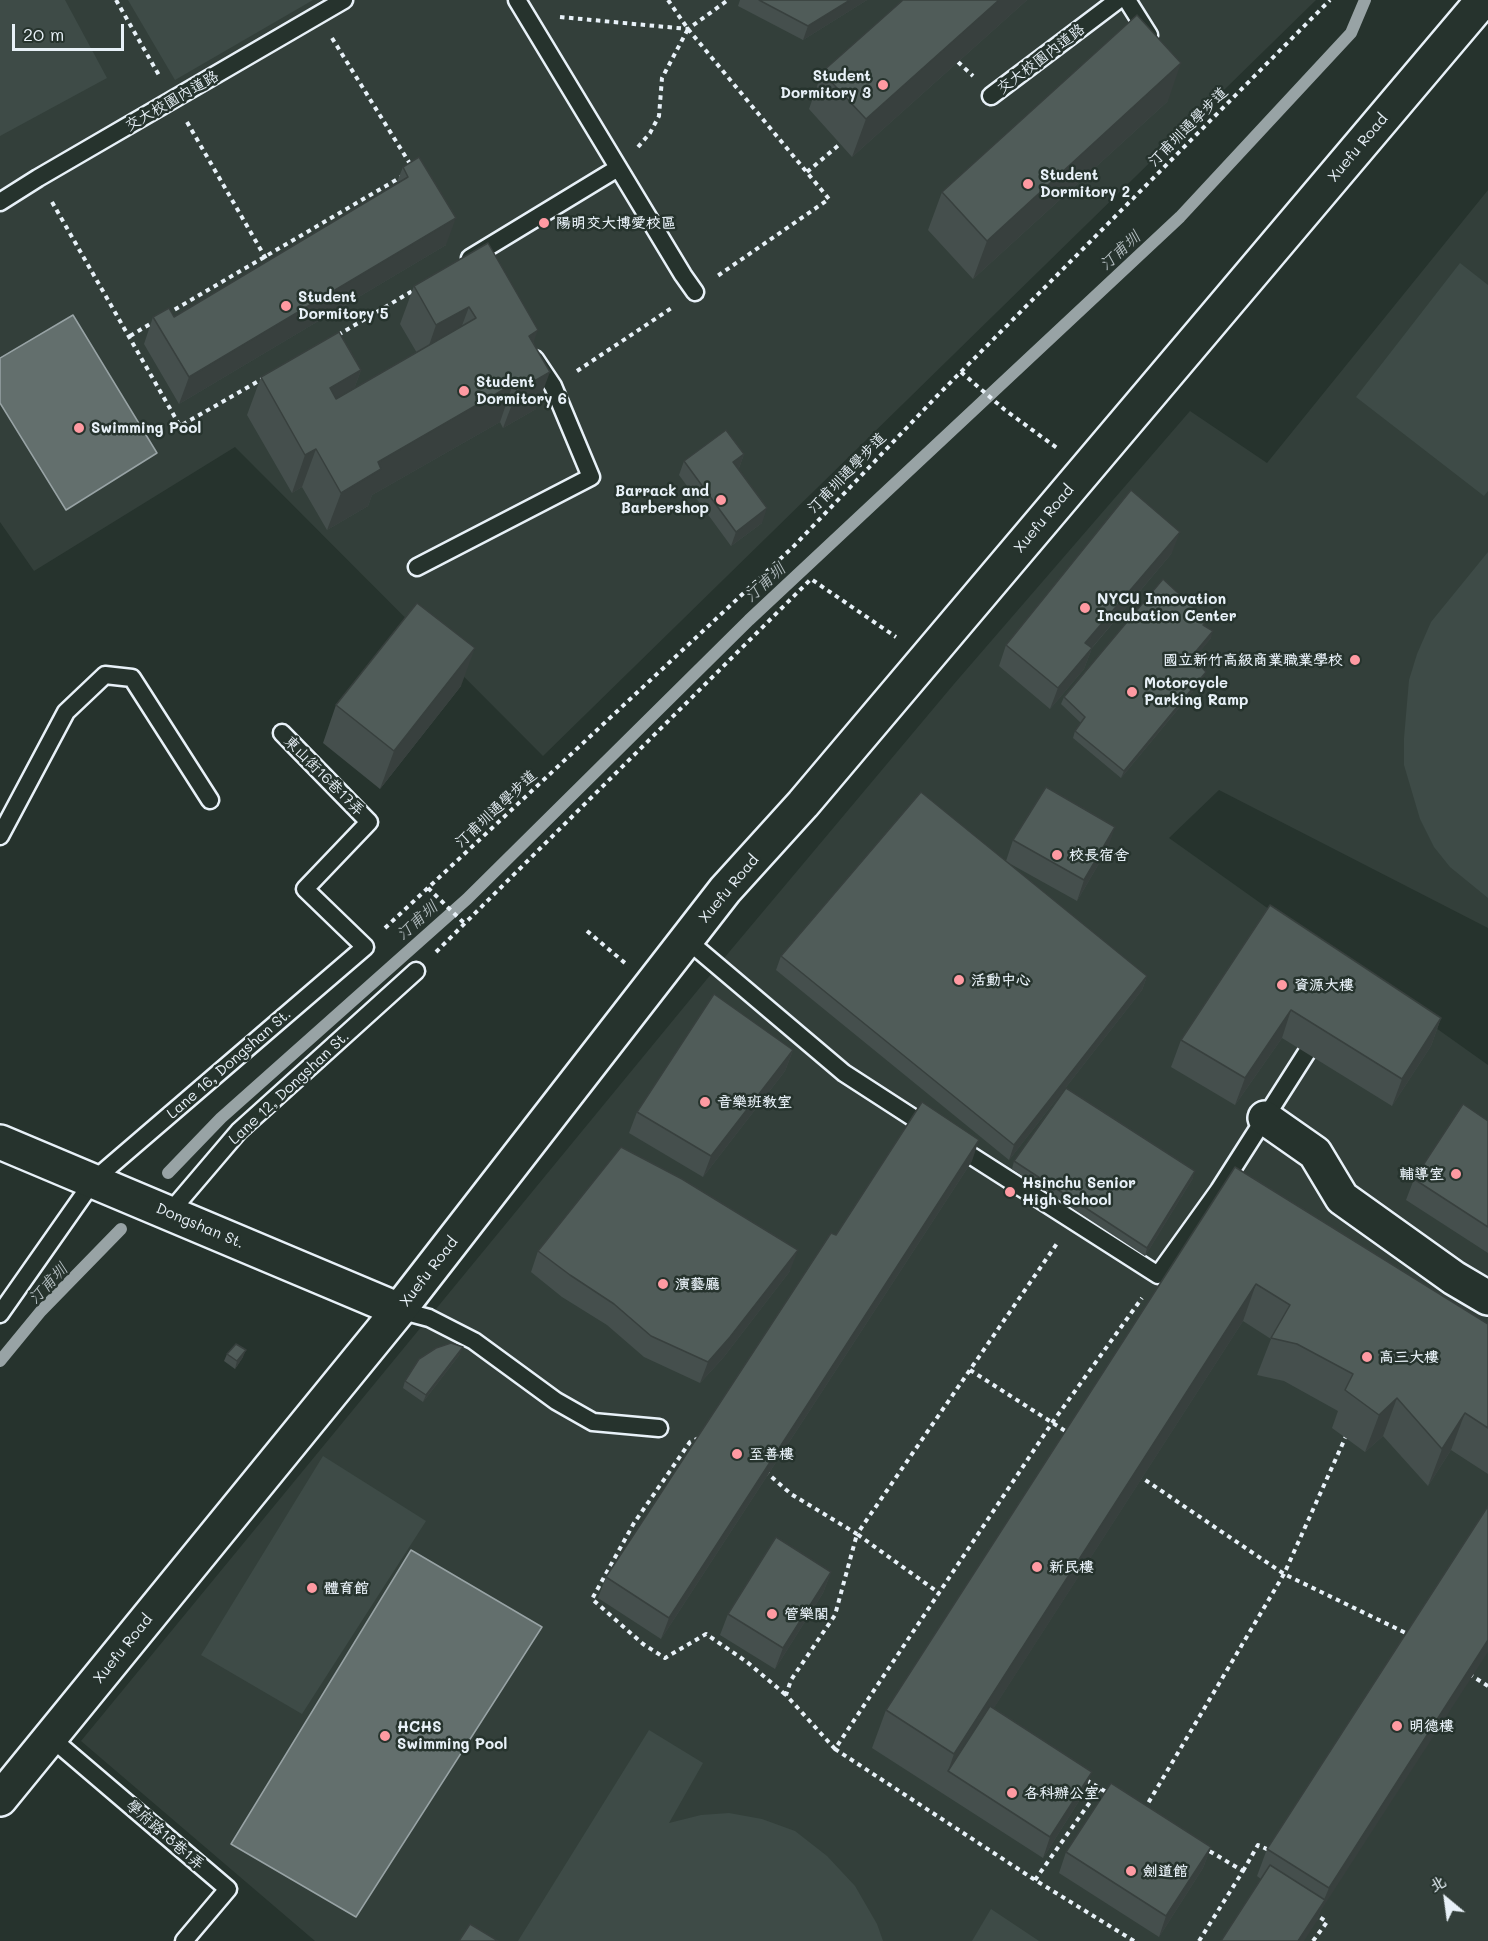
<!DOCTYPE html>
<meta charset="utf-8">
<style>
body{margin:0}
#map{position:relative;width:1488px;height:1941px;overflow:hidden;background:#26332d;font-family:Mali,"LXGW WenKai TC",sans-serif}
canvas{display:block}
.north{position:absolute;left:1416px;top:1869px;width:60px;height:60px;-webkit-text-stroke:4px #26332d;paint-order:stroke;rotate:331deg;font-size:16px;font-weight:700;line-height:24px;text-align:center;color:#e8f1f8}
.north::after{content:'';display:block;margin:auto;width:21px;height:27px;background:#e8f1f8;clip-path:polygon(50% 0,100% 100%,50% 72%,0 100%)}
.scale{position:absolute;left:12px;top:24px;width:112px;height:27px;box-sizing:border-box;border:3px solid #e8f1f8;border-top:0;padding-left:8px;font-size:18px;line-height:21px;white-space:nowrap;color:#e8f1f8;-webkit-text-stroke:4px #26332d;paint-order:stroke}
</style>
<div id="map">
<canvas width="1488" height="1941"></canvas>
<div class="north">北</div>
<div class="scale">20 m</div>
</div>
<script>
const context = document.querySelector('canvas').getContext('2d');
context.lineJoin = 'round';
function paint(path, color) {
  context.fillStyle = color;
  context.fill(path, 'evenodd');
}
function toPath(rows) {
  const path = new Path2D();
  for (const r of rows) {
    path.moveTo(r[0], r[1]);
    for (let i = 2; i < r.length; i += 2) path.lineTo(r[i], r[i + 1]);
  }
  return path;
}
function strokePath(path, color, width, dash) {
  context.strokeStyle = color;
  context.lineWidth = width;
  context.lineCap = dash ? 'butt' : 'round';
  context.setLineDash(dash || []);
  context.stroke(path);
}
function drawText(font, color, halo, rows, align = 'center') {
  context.font = font + ' Mali,"LXGW WenKai TC",sans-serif';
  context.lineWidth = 5;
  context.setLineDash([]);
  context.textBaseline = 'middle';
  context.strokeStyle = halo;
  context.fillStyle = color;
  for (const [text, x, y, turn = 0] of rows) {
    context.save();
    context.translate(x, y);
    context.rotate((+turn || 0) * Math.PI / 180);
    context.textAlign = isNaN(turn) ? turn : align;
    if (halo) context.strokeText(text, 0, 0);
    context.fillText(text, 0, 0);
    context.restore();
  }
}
paint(toPath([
 [0,0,1316,0,543,756,235,447,34,571,0,522],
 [1488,190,1488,928,1219,790,1169,838,1488,1065,1488,1941,315,1941,81,1741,730,951,954,684,1190,411,1267,463]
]), '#333f3a');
paint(toPath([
 [0,0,65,0,107,78,0,136],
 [128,0,313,0,175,80],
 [1460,263,1488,285,1488,491,1484,496,1356,397],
 [1488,552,1488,898,1450,867,1434,847,1420,819,1404,765,1404,738,1409,680,1417,654,1431,622],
 [323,1456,426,1521,302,1714,201,1655],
 [649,1730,703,1763,669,1823,701,1815,729,1813,762,1819,795,1831,827,1856,855,1886,877,1924,883,1941,518,1941],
 [991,1909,1039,1941,972,1941]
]), '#3e4b47');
const water = toPath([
 [73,315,157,453,66,510,0,403,0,358,73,315],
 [411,1550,542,1627,356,1917,231,1844,411,1550]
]);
paint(water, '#636f6d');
strokePath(water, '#98a3a5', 1.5);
strokePath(toPath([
 [168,1173,221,1118,467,899,749,620,1180,217,1351,33,1365,0],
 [0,1361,41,1311,121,1229]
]), '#98a3a5', 12);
const lane = toPath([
 [517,0,683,275,695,292],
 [1127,0,1149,35],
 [991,96,1118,0],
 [0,202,38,178,344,0],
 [470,258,618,168],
 [417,567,591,477,553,386,535,359],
 [0,836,66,712,105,675,132,678,210,800],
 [687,940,844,1073,929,1128],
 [956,1146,1158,1275,1219,1190,1307,1052],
 [170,1212,239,1131,416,971],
 [399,1310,429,1318,474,1341,556,1401,593,1422,659,1428],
 [0,1314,94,1180,365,947,305,889,369,822,282,733],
 [50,1737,228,1889,184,1941]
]);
const street = toPath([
 [1265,1118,1315,1153,1342,1198,1454,1278,1488,1298],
 [0,1142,399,1310],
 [0,1799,399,1310,725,890,803,804,1483,0]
]);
strokePath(lane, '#e8f1f8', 21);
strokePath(street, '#e8f1f8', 38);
strokePath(toPath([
 [116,0,160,77],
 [560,17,688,29,728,0],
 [688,29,829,199,716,277],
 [332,38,412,167],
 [958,62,973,76],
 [187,122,269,264],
 [638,147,650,133,659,116,662,78,688,29,668,0],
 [807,172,840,144],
 [52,202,180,426,264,378],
 [167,314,401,177],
 [338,335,414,290],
 [130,336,155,321],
 [577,371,673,307],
 [961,372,1005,410,1057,448],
 [428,888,464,923],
 [385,928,794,546,937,396,1330,0],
 [587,931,625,963],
 [436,952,811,579,896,637],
 [970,1370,1070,1434],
 [699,1438,690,1442,634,1523,592,1599,643,1644,665,1658,706,1634,747,1662,786,1695],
 [765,1471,791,1494,857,1534,1058,1242],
 [1138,1475,1284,1574,1410,1635],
 [1469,1674,1488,1686],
 [835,1749,786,1695,791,1680,835,1615,857,1534,939,1593],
 [1086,1780,1108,1793],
 [1144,1810,1284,1574,1347,1434],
 [1243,1871,1258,1845,1271,1851],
 [1035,1880,1100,1788],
 [1134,1941,1035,1880,835,1749,1052,1423,1142,1298],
 [1199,1941,1243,1871,1206,1849],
 [1313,1941,1327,1922,1315,1914]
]), '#e8f1f8', 4, [4.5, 4.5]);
strokePath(lane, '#26332d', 16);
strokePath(street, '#26332d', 33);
paint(toPath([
 [740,0,867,0,803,40,738,6],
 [903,0,1027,0,852,157,809,109,822,72],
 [1168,101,973,279,928,230,942,192],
 [403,167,446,245,179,404,144,344,153,317,174,317,396,184],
 [488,243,534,343,536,409,503,428,500,422,372,495,368,506,327,530,302,487,292,493,247,415,261,377,361,370,354,389,417,353,400,324,414,286],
 [744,454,739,468,738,469,762,523,731,546,679,475,684,461],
 [1172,553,1092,648,1084,669,1050,709,999,666,1006,645],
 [1204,625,1211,638,1194,658,1203,679,1121,778,1073,738,1075,731,1081,723,1061,704,1064,697],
 [461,686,380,789,323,743,336,705],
 [1013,840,1108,848,1077,901,1007,862,1147,976,1142,990,1009,1160,776,970,781,956,1006,861],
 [1270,905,1441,1018,1431,1046,1392,1106,1282,1038,1235,1105,1171,1067,1181,1040],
 [793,1050,785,1071,703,1177,629,1133,637,1112],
 [1488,1121,1488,1253,1406,1200,1414,1179],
 [972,1161,661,1639,598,1598,606,1577,836,1235],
 [1014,1161,1193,1178,1145,1256,1012,1169],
 [1235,1167,1488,1324,1488,1474,1451,1450,1428,1486,1383,1436,1365,1452,1332,1428,1338,1411,1284,1381,1257,1375,1271,1339,1243,1321,993,1709,1084,1793,1043,1858,872,1748,886,1710],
 [538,1251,790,1271,723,1358,700,1383,644,1357,607,1325,562,1297,531,1272],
 [227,1354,243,1357,235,1369,224,1361],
 [460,1354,423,1402,403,1388,405,1381],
 [1488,1506,1320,1912,1317,1921,1257,1876,1267,1849],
 [831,1572,823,1593,775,1669,720,1635,728,1614],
 [1211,1847,1203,1868,1159,1937,1059,1873,1066,1852]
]), '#454f4d');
paint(toPath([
 [850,0,867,0,803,40,808,26],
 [999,0,1027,0,852,157,866,119],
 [1181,63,1168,101,973,279,987,241],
 [456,218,446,245,179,404,189,377],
 [469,307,455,344,423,363,436,325],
 [538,330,524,368,529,336],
 [361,370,347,408,316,426,330,388],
 [550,372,536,409,503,428,517,391],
 [513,384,500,422,372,495,368,506,327,530,341,493,378,462],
 [316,449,302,487,292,493,305,455],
 [744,454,739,468,728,477,733,462],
 [767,508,762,523,731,546,736,532],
 [1180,532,1172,553,1078,664,1085,643],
 [1213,631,1211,638,1190,664,1192,656],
 [475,648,461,686,380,789,394,751],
 [1092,648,1084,669,1050,709,1058,688],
 [1206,672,1203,679,1121,778,1124,771],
 [1115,827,1108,848,1077,901,1084,880],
 [1147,976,1142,990,1009,1160,1014,1145],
 [1291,1010,1282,1038,1235,1105,1245,1078],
 [1441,1018,1431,1046,1392,1106,1402,1079],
 [793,1050,785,1071,703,1177,711,1156],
 [979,1140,972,1161,661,1639,669,1618],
 [1195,1171,1193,1178,1145,1256,1147,1248],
 [798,1250,790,1271,723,1358,700,1383,708,1362],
 [1256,1284,1243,1321,952,1773,948,1771,954,1754],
 [463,1347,460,1354,423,1402,426,1395],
 [246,1350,243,1357,235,1369,237,1361],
 [1397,1398,1383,1436,1365,1452,1379,1415],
 [1465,1413,1451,1450,1428,1486,1442,1449],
 [831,1572,823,1593,775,1669,783,1648],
 [1488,1640,1488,1652,1320,1912,1317,1921,1304,1941,1298,1941,1323,1902,1329,1888],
 [1092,1772,1084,1793,1043,1858,1050,1837],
 [1211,1847,1203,1868,1159,1937,1166,1916]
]), '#38403e');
const building = toPath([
 [759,0,850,0,808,26,759,0],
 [903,0,999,0,866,119,822,72,903,0],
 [1137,15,1181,63,987,241,942,192,1137,15],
 [419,157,456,218,189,377,153,317,169,308,174,317,408,177,403,167,419,157],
 [488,243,538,330,529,336,550,372,517,391,513,384,378,462,381,469,341,493,316,449,305,455,261,377,339,332,361,370,330,388,336,399,476,318,469,307,436,325,414,286,488,243],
 [726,430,744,454,733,462,767,508,736,532,684,461,726,430],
 [1131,490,1180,532,1085,643,1092,648,1058,688,1006,645,1131,490],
 [1163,579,1206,619,1203,625,1213,631,1192,656,1206,672,1124,771,1075,731,1085,717,1064,697,1163,579],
 [417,603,475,648,394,751,336,705,417,603],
 [1046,787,1115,827,1084,880,1013,840,1046,787],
 [921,792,1147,976,1014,1145,781,956,921,792],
 [1270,905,1441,1018,1402,1079,1291,1010,1245,1078,1181,1040,1270,905],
 [714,994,793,1050,711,1156,637,1112,714,994],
 [1066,1088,1195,1171,1147,1248,1014,1161,1066,1088],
 [922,1102,979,1140,669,1618,606,1577,831,1233,836,1235,922,1102],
 [1463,1104,1488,1121,1488,1227,1414,1179,1463,1104],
 [621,1147,682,1179,798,1250,730,1337,708,1362,651,1336,614,1304,570,1275,538,1251,621,1147],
 [1235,1167,1488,1324,1488,1428,1465,1413,1442,1449,1397,1398,1379,1415,1345,1390,1353,1374,1297,1344,1271,1338,1290,1305,1256,1284,954,1754,886,1710,1235,1167],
 [451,1343,463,1347,426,1395,405,1381,419,1359,436,1348,451,1343],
 [236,1344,246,1350,237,1361,227,1354,236,1344],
 [1488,1506,1488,1640,1329,1888,1267,1849,1488,1506],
 [776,1537,831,1572,783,1648,728,1614,776,1537],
 [990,1706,1092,1772,1050,1837,948,1771,990,1706],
 [1111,1783,1211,1847,1166,1916,1066,1852,1111,1783],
 [1270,1865,1325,1900,1298,1941,1221,1941,1270,1865],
 [470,1924,498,1941,459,1941,470,1924]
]);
paint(building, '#505c59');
strokePath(building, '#38403e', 1.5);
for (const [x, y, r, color] of [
 [883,85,6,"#ff9aa2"],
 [1028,184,6,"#ff9aa2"],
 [544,223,6,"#ff9aa2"],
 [286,306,6,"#ff9aa2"],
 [464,391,6,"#ff9aa2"],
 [79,428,6,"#ff9aa2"],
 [721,500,6,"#ff9aa2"],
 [1085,608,6,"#ff9aa2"],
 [1355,660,6,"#ff9aa2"],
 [1132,692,6,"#ff9aa2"],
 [1057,855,6,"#ff9aa2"],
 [959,980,6,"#ff9aa2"],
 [1282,985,6,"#ff9aa2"],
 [705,1102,6,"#ff9aa2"],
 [1456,1174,6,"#ff9aa2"],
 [1010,1192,6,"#ff9aa2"],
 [663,1284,6,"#ff9aa2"],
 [1367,1357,6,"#ff9aa2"],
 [737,1454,6,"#ff9aa2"],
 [1037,1567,6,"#ff9aa2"],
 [312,1588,6,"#ff9aa2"],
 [772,1614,6,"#ff9aa2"],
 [1397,1726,6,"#ff9aa2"],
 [385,1736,6,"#ff9aa2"],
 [1012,1793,6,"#ff9aa2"],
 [1131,1871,6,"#ff9aa2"]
]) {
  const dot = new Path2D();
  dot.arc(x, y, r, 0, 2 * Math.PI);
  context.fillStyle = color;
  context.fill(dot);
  strokePath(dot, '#26332d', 2);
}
drawText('15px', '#e8f1f8', '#26332d', [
 ["交大校園內道路",1041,59,-37],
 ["交大校園內道路",172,101,-30],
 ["汀甫圳通學步道",1188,127,-45],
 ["Xuefu Road",1358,148,-50],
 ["汀甫圳通學步道",847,473,-46],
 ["Xuefu Road",1044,519,-50],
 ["東山街16巷17弄",324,776,45],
 ["汀甫圳通學步道",496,809,-43],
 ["Xuefu Road",729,889,-50],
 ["Lane 16, Dongshan St.",229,1064,-41],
 ["Lane 12, Dongshan St.",289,1088,-43],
 ["Dongshan St.",200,1226,23],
 ["Xuefu Road",429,1272,-52],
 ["Xuefu Road",123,1649,-51],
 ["學府路18巷1弄",165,1835,41]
]);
drawText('bold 15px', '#e8f1f8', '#26332d', [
 ["Student",871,76,"right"],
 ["Dormitory 3",871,93,"right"],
 ["Student",1040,175],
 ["Dormitory 2",1040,192],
 ["陽明交大博愛校區",556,223],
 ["Student",298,297],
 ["Dormitory 5",298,314],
 ["Student",476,382],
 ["Dormitory 6",476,399],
 ["Swimming Pool",91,428],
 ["Barrack and",709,491,"right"],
 ["Barbershop",709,508,"right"],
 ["NYCU Innovation",1097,599],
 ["Incubation Center",1097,616],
 ["國立新竹高級商業職業學校",1343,660,"right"],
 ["Motorcycle",1144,683],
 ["Parking Ramp",1144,700],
 ["校長宿舍",1069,855],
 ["活動中心",971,980],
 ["資源大樓",1294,985],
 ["音樂班教室",717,1102],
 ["輔導室",1444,1174,"right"],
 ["Hsinchu Senior",1022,1183],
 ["High School",1022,1200],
 ["演藝廳",675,1284],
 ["高三大樓",1379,1357],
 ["至善樓",749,1454],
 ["新民樓",1049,1567],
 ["體育館",324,1588],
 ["管樂閣",784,1614],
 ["明德樓",1409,1726],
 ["HCHS",397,1727],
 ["Swimming Pool",397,1744],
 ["各科辦公室",1024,1793],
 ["劍道館",1143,1871]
], 'left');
drawText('italic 16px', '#b3bdc0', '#26332d', [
 ["汀甫圳",1120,251,-43],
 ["汀甫圳",765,583,-43],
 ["汀甫圳",417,921,-42],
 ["汀甫圳",48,1284,-47]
]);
</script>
